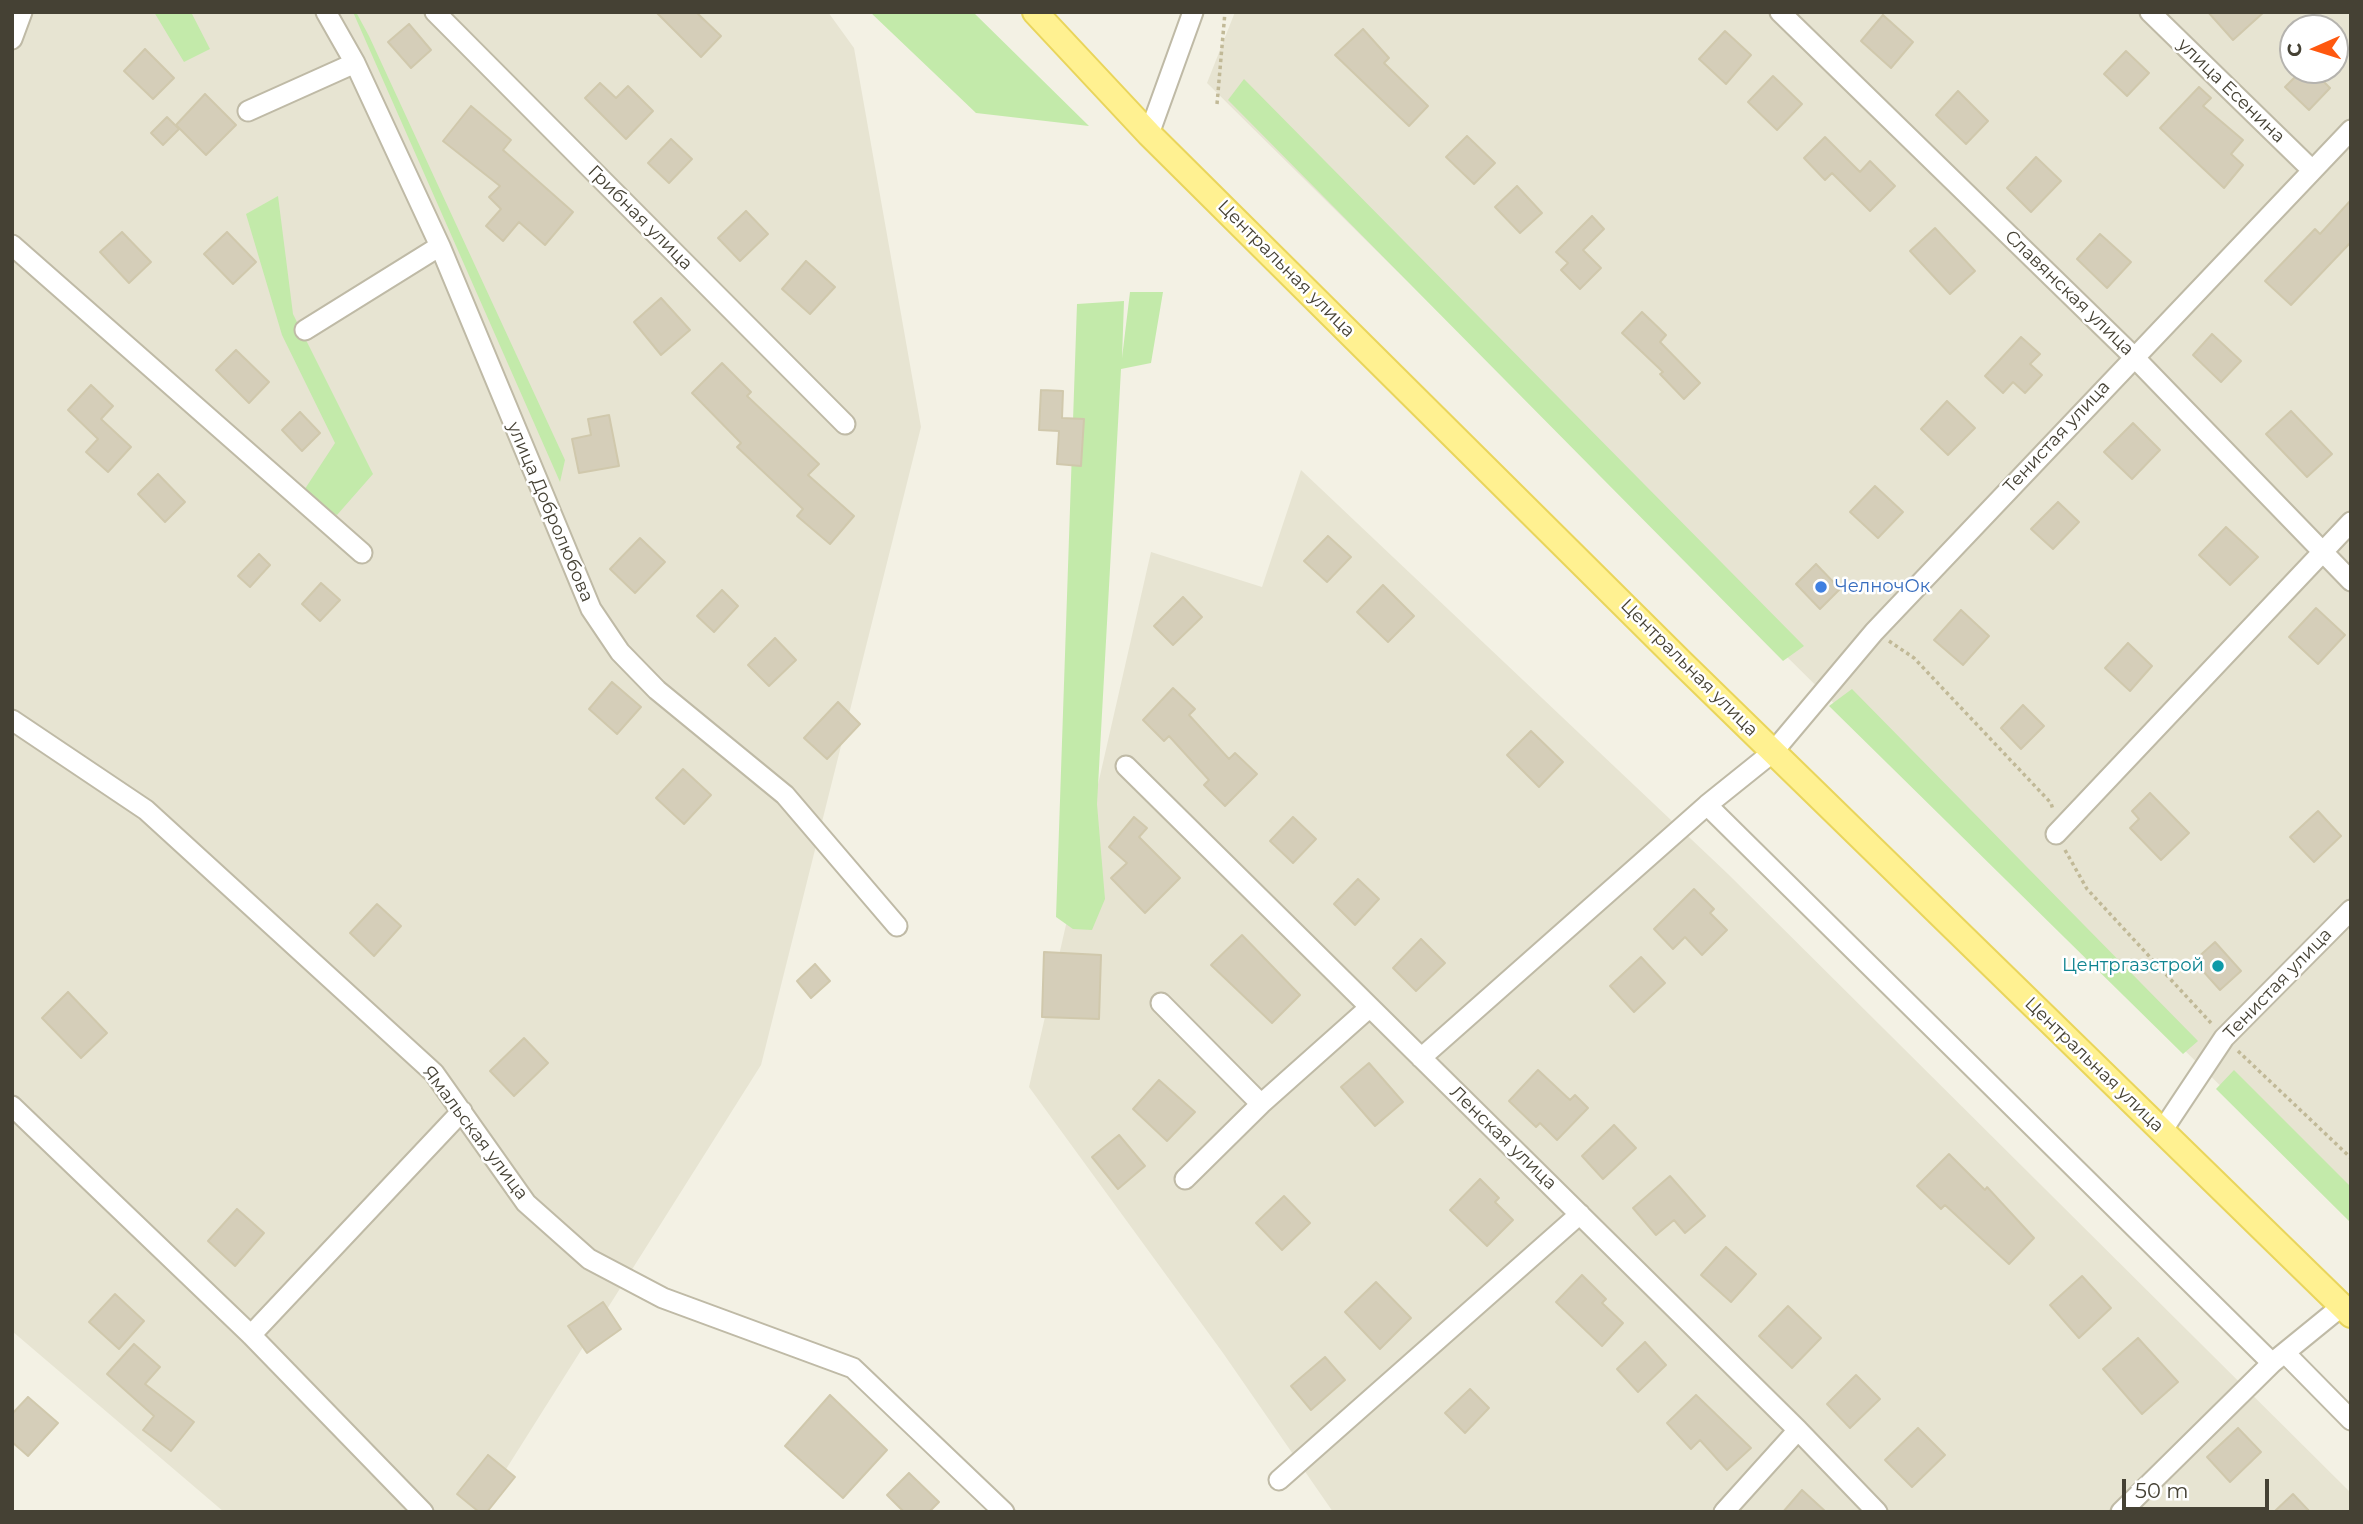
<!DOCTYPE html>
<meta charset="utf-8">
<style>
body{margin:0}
#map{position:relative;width:2363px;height:1524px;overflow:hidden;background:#f3f1e4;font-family:Montserrat,sans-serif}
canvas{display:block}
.frame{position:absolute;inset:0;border:14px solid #454134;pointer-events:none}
.north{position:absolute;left:2279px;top:14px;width:70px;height:70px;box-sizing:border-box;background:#fff;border:2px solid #b5b3ae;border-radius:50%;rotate:267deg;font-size:19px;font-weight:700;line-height:28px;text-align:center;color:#454134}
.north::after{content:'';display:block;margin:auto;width:24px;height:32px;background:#ff580f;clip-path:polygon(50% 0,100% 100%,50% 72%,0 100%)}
.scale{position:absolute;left:2122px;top:1479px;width:147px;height:32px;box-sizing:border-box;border:4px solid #454134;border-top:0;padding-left:9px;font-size:21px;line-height:24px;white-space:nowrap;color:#454134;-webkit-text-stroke:5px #fff;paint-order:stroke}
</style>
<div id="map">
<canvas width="2363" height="1524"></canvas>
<div class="frame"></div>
<div class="north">С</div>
<div class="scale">50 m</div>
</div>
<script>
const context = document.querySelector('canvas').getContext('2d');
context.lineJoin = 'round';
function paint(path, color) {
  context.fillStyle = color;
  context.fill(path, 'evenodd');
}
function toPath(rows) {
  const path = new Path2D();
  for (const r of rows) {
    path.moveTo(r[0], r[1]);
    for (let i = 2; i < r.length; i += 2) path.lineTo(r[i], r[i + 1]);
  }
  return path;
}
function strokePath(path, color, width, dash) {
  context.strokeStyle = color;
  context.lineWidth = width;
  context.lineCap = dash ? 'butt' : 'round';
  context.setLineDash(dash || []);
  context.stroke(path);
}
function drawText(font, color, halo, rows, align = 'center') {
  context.font = font + ' Montserrat,sans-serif';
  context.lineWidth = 5;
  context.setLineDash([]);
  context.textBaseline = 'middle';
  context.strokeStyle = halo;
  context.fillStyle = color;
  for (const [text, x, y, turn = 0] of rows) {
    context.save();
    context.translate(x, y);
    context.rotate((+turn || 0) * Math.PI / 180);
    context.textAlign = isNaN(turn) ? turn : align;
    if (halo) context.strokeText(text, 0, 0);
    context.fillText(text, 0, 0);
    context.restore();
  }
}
paint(toPath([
 [12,12,828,12,854,48,921,427,761,1065,479,1512,224,1512,12,1331],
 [1235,12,2351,12,2351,1215,1207,83],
 [2293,28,2335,28,2335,70,2293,70],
 [1301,470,1728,874,2351,1493,2351,1512,1333,1512,1223,1353,1029,1087,1151,552,1262,587]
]), '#e7e4d2');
paint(toPath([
 [154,12,191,12,210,49,184,62],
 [353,12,356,12,369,36,565,460,560,482],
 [870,12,973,12,1089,126,976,113],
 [1244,79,1804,646,1783,661,1228,100],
 [278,196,293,314,373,474,337,515,299,498,335,443,282,335,246,214],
 [1130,292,1163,292,1151,363,1121,369,1097,804,1105,899,1092,930,1073,929,1056,917,1077,304,1124,301,1122,358],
 [1852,689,2198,1041,2183,1054,1829,706],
 [2234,1070,2351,1187,2351,1223,2216,1089]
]), '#c3eaaa');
const building = toPath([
 [656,12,696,12,721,36,701,57,656,12],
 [2208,12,2264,12,2233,40,2208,12],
 [1883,15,1913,42,1891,68,1861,41,1883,15],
 [409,24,431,50,411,68,388,42,409,24],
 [1363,29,1389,58,1384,63,1428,106,1409,126,1335,55,1363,29],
 [1725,31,1751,55,1726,84,1699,59,1725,31],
 [145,49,174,78,153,99,124,71,145,49],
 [2126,51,2149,73,2127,96,2104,74,2126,51],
 [2302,70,2312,70,2330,88,2309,110,2285,87,2302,70],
 [1773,76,1802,104,1777,130,1748,102,1773,76],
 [600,83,616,98,628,86,653,111,626,139,585,98,600,83],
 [2199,87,2211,98,2203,106,2243,140,2231,154,2243,165,2224,188,2160,128,2199,87],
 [1958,91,1988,121,1966,144,1936,115,1958,91],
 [205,94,236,125,206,155,176,125,205,94],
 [471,106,511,140,503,150,573,212,545,245,519,222,503,241,486,226,501,209,489,197,500,186,443,141,471,106],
 [167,117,179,129,163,145,151,133,167,117],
 [1467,136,1495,163,1474,184,1446,157,1467,136],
 [1825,137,1860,172,1870,161,1895,186,1870,211,1832,173,1825,180,1804,158,1825,137],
 [671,139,692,159,669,183,648,163,671,139],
 [2036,157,2061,181,2031,212,2007,188,2036,157],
 [1517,186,1542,213,1520,233,1495,207,1517,186],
 [2351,200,2351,242,2291,305,2265,281,2315,229,2320,234,2351,200],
 [746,211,768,234,740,261,718,238,746,211],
 [1592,216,1604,229,1583,250,1601,268,1580,289,1561,270,1568,263,1556,252,1592,216],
 [1935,228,1975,271,1950,294,1910,251,1935,228],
 [122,232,151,262,129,283,100,252,122,232],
 [227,232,256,262,233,284,204,254,227,232],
 [2100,234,2131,262,2107,288,2077,259,2100,234],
 [806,261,835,287,810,314,782,289,806,261],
 [661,298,690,330,661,355,634,322,661,298],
 [1642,312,1666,335,1660,342,1700,383,1684,399,1660,374,1663,372,1622,333,1642,312],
 [2212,334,2241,361,2221,382,2193,355,2212,334],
 [2021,337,2040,354,2030,364,2042,375,2025,393,2013,382,2003,393,1985,376,2021,337],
 [236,350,269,382,249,403,216,370,236,350],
 [722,363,751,392,747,396,819,464,808,475,854,516,830,544,797,516,803,509,737,447,741,443,692,393,722,363],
 [91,385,113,406,101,419,131,447,108,472,86,452,98,439,68,410,91,385],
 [1041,390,1063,391,1062,418,1084,419,1081,466,1057,464,1059,431,1039,430,1041,390],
 [1947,401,1975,428,1948,455,1921,429,1947,401],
 [2291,411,2332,454,2307,477,2266,434,2291,411],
 [300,412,320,433,302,451,282,430,300,412],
 [609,415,619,466,579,473,572,439,591,435,588,419,609,415],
 [2133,423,2160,450,2132,479,2104,452,2133,423],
 [158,474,185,502,165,522,138,494,158,474],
 [1875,486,1903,512,1878,538,1850,512,1875,486],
 [2058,502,2079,522,2053,549,2031,529,2058,502],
 [2226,527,2258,557,2230,585,2199,555,2226,527],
 [1328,536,1351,557,1327,582,1304,561,1328,536],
 [640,538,665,562,635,593,610,569,640,538],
 [259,554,270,565,250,587,238,576,259,554],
 [1816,564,1840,589,1820,609,1796,584,1816,564],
 [321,583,340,600,320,621,302,604,321,583],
 [1383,585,1414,616,1388,642,1357,612,1383,585],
 [722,590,738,606,714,632,697,616,722,590],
 [1183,597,1202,617,1173,645,1154,626,1183,597],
 [2316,608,2345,635,2318,664,2289,637,2316,608],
 [1961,610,1989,636,1963,665,1934,640,1961,610],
 [775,638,796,660,769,686,748,665,775,638],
 [2128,643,2152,666,2130,691,2105,668,2128,643],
 [612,682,641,707,617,734,589,709,612,682],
 [1173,688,1195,709,1189,715,1229,759,1235,753,1257,774,1225,806,1204,785,1209,780,1169,736,1164,741,1143,720,1173,688],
 [838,702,860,724,827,759,804,738,838,702],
 [2023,705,2044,726,2021,749,2001,728,2023,705],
 [1531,731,1563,762,1539,787,1507,755,1531,731],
 [683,769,711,795,684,824,656,798,683,769],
 [2150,793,2189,833,2161,860,2130,828,2139,819,2132,811,2150,793],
 [2318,811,2341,836,2314,862,2290,837,2318,811],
 [1134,817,1147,828,1139,837,1180,878,1145,913,1111,878,1127,863,1109,847,1134,817],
 [1293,817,1316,839,1293,863,1270,841,1293,817],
 [1358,879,1379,899,1355,925,1334,904,1358,879],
 [1694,889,1714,909,1710,913,1727,930,1702,955,1685,937,1673,949,1654,929,1694,889],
 [377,904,401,926,374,956,350,933,377,904],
 [1242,935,1300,995,1272,1023,1211,965,1242,935],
 [1421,939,1445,963,1416,991,1393,968,1421,939],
 [2215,942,2241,971,2220,990,2194,961,2215,942],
 [1044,952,1101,955,1099,1019,1042,1017,1044,952],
 [1641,957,1665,983,1634,1012,1610,986,1641,957],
 [815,964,830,981,811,998,797,981,815,964],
 [68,992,107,1033,81,1058,42,1018,68,992],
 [524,1038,548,1063,514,1096,490,1071,524,1038],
 [1369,1063,1403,1102,1375,1126,1341,1087,1369,1063],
 [1538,1070,1570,1100,1575,1095,1588,1108,1557,1140,1540,1123,1536,1127,1509,1101,1538,1070],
 [1159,1080,1195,1112,1167,1141,1133,1109,1159,1080],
 [1614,1125,1636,1148,1603,1179,1582,1156,1614,1125],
 [1119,1135,1145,1166,1118,1189,1092,1157,1119,1135],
 [1949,1154,1985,1190,1987,1187,2034,1238,2009,1264,1945,1205,1941,1209,1917,1186,1949,1154],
 [1670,1176,1705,1216,1685,1233,1674,1220,1656,1235,1633,1208,1670,1176],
 [1480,1179,1499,1198,1495,1202,1513,1220,1487,1246,1450,1210,1480,1179],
 [1284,1196,1310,1223,1282,1250,1256,1223,1284,1196],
 [237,1209,264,1233,235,1266,208,1241,237,1209],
 [1726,1247,1756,1274,1731,1302,1701,1275,1726,1247],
 [1582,1275,1606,1299,1602,1303,1623,1323,1602,1346,1556,1302,1582,1275],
 [2082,1276,2111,1308,2079,1338,2050,1305,2082,1276],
 [1376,1282,1411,1318,1380,1349,1345,1312,1376,1282],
 [115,1294,144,1321,119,1349,89,1322,115,1294],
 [603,1302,621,1329,587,1353,568,1326,603,1302],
 [1788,1306,1821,1338,1792,1368,1759,1336,1788,1306],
 [2138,1338,2178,1382,2142,1414,2103,1369,2138,1338],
 [1645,1342,1666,1365,1638,1392,1617,1369,1645,1342],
 [134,1344,160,1367,145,1384,194,1422,171,1451,143,1430,154,1416,107,1374,134,1344],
 [1325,1357,1345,1380,1311,1410,1291,1386,1325,1357],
 [1856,1375,1880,1399,1850,1428,1827,1404,1856,1375],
 [1470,1389,1489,1408,1465,1433,1445,1413,1470,1389],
 [830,1395,887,1450,843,1498,785,1446,830,1395],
 [1696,1395,1751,1448,1727,1470,1700,1440,1691,1449,1667,1423,1696,1395],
 [28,1397,58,1423,28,1456,12,1442,12,1414,28,1397],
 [1918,1428,1945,1455,1912,1487,1885,1460,1918,1428],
 [2238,1428,2261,1452,2230,1482,2207,1457,2238,1428],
 [488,1455,515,1477,487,1512,479,1512,457,1494,488,1455],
 [909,1473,939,1502,929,1512,904,1512,887,1495,909,1473],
 [1802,1490,1826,1512,1783,1512,1802,1490],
 [2293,1494,2310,1512,2274,1512,2293,1494]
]);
paint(building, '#d5ceb9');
strokePath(building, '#d0c8ac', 2);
const minor = toPath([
 [326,12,355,63,440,246,591,609,620,652,657,690,785,795,897,926],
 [435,12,845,424],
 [1780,12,2133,356,2351,581],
 [2150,12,2312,170],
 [12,39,22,12],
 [248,111,355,63],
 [1149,134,1193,12],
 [12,245,362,553],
 [305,330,440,246],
 [12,720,146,810,434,1073,526,1203,589,1259,663,1298,853,1368,1004,1512],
 [1126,766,1798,1430,1877,1512],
 [1707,805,2272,1363],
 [2056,834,2351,522],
 [1161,1003,1261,1104],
 [1421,1058,1707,805,1773,752,1874,632,2351,130],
 [12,1106,251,1335,423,1512],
 [2162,1131,2224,1038,2351,910],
 [1185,1179,1261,1104,1370,1007],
 [251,1335,462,1111],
 [2285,1353,2351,1420],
 [1279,1480,1580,1214],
 [1724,1512,1798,1430],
 [2121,1512,2272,1363,2342,1306]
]);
const major = toPath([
 [1035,12,1149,134,1682,663,2351,1315]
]);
strokePath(minor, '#bfbaa6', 23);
strokePath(major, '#e9d55c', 28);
strokePath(toPath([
 [1217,104,1225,12],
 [1889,641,1914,658,2051,803,2053,810],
 [2065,850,2087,889,2211,1023],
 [2238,1051,2351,1158]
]), '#c1b997', 3.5, [3.5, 3.5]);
strokePath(minor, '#fff', 19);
strokePath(major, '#fff191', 24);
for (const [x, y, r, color] of [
 [1821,587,7,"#3f7fe0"],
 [2218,966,7,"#0f9aa8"]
]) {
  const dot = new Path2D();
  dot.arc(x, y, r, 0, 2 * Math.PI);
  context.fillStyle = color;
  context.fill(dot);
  strokePath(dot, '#fff', 2.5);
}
drawText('18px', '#454134', '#fff', [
 ["улица Есенина",2231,91,44],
 ["Грибная улица",640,218,45],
 ["Центральная улица",1286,269,45],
 ["Славянская улица",2069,293,44],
 ["Тенистая улица",2057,437,-47],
 ["улица Добролюбова",550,512,67],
 ["Центральная улица",1689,668,45],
 ["Тенистая улица",2278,984,-46],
 ["Центральная улица",2094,1065,44],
 ["Ямальская улица",475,1133,53],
 ["Ленская улица",1503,1138,44]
]);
drawText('18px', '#366cbe', '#fff', [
 ["ЧелночОк",1835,587]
], 'left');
drawText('18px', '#0d838f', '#fff', [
 ["Центргазстрой",2204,966]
], 'right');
</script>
